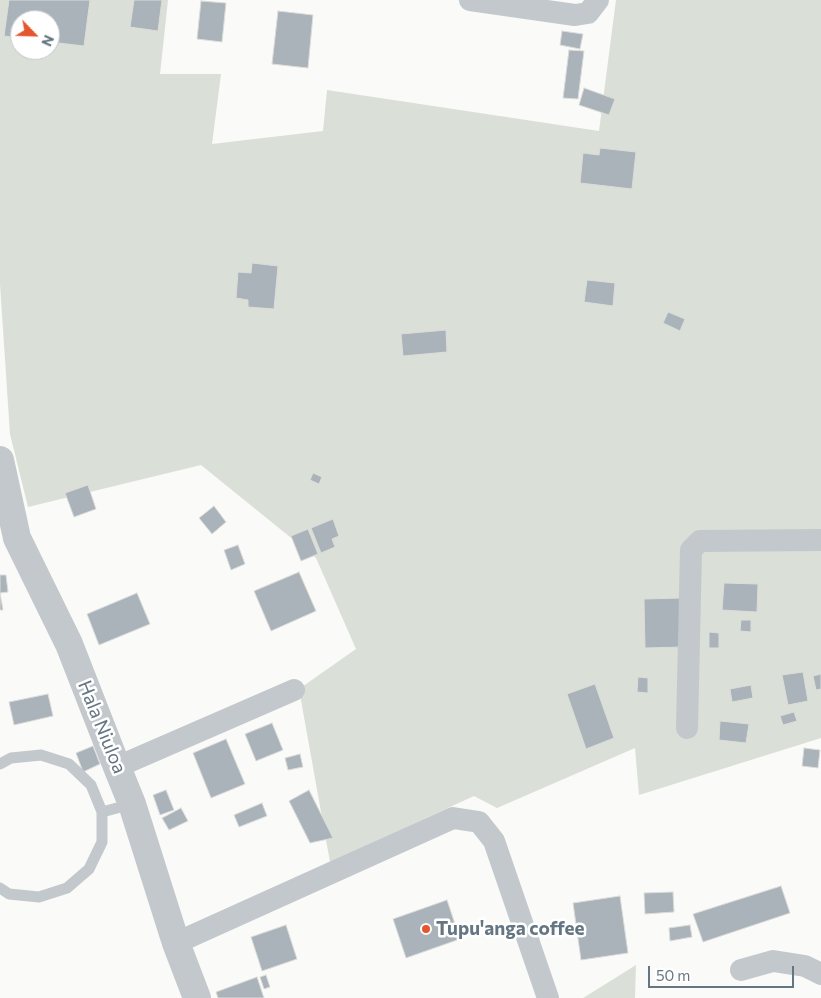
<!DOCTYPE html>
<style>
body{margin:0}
#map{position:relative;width:821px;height:998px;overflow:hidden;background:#fafaf8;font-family:Commissioner,sans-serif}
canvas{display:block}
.north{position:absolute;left:10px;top:10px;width:50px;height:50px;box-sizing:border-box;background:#fff;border:1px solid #c1c8cd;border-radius:50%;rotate:114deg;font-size:14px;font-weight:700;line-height:20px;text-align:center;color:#657683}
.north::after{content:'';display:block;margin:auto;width:18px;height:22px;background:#e4572e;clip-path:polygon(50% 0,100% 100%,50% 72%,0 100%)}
.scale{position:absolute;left:648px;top:966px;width:146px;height:22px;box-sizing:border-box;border:2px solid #657683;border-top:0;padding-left:6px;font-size:15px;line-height:18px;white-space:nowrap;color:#657683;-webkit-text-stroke:4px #fff;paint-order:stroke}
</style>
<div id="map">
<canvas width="821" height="998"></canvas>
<div class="north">N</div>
<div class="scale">50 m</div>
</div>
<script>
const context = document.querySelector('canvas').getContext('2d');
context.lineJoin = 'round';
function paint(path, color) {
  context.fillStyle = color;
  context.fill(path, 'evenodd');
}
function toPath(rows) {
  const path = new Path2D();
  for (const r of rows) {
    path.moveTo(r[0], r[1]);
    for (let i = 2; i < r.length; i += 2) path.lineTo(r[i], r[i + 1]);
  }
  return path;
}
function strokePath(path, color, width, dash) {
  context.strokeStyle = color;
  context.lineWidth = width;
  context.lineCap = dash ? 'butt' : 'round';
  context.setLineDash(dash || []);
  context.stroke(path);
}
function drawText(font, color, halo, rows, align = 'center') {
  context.font = font + ' Commissioner,sans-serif';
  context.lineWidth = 5;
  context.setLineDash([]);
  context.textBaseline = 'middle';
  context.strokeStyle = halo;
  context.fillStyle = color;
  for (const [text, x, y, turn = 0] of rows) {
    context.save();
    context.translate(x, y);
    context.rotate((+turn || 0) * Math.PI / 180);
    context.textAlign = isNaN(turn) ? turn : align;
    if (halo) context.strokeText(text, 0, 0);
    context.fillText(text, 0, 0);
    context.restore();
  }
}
paint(toPath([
 [0,0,168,0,160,74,221,74,212,144,323,131,327,90,599,131,616,0,821,0,821,738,639,795,635,748,497,808,474,796,330,862,299,689,356,649,316,558,201,465,28,507,10,434,0,284],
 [20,20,50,20,50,50,20,50],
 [636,965,635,998,583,998]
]), '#dadfd7');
const building = toPath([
 [9,0,90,0,84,46,50,42,50,20,20,20,20,38,4,36,9,0],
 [134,0,162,0,158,31,130,27,134,0],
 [201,1,226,3,222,42,197,39,201,1],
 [278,11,313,15,308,68,272,64,278,11],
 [562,31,583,34,580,49,560,45,562,31],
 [569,50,584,51,578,99,563,98,569,50],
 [584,88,615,99,609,115,579,105,584,88],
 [600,148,636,152,632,189,580,183,583,153,599,155,600,148],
 [252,263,278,266,274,309,248,307,248,300,236,298,238,272,251,273,252,263],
 [587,280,615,283,613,306,584,302,587,280],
 [668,312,685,319,680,331,663,323,668,312],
 [446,330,447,352,403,356,401,334,446,330],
 [313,473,322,477,319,484,310,480,313,473],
 [88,485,96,509,74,517,65,493,88,485],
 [214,506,226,522,212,534,199,518,214,506],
 [333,519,339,536,332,539,335,547,321,553,311,528,333,519],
 [308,529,318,554,301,561,291,536,308,529],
 [238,545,245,564,231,570,224,550,238,545],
 [299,572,316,611,271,631,254,591,299,572],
 [0,575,6,575,8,592,0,593,3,610,0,610,0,575],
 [724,583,758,584,757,612,722,610,724,583],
 [137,593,150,624,99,645,87,614,137,593],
 [682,598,682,647,645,648,644,599,682,598],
 [741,620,751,620,751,632,740,631,741,620],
 [709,632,719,633,719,648,709,648,709,632],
 [803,672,808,701,788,705,782,675,803,672],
 [821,674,821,689,816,690,813,676,821,674],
 [638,677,648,678,648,693,637,692,638,677],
 [595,684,614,738,586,749,567,694,595,684],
 [751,685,753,698,732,702,730,689,751,685],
 [48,694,53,716,14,725,9,702,48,694],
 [794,712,797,721,783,725,780,716,794,712],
 [720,721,749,724,746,743,719,740,720,721],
 [272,723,283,750,256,761,245,734,272,723],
 [226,739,245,784,211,798,193,753,226,739],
 [93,746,100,764,83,772,76,753,93,746],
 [804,748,820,750,818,768,802,766,804,748],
 [300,754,303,767,288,770,285,758,300,754],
 [166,790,174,810,160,815,153,795,166,790],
 [309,790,333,838,310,843,289,801,309,790],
 [262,803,267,816,239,827,234,815,262,803],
 [181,808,188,821,169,830,162,818,181,808],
 [781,886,790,913,703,942,693,914,781,886],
 [673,892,674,912,645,914,644,893,673,892],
 [620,896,628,953,581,960,573,903,620,896],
 [447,900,460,939,406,958,393,919,447,900],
 [286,925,297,959,262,971,251,937,286,925],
 [690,925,692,937,670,941,669,928,690,925],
 [266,975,270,987,264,989,260,977,266,975],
 [257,977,264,998,218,998,216,992,257,977]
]);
paint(building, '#aab3b9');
strokePath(building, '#dcdcda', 1);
strokePath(toPath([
 [0,764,11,758,41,755,69,764,91,785,102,812,102,842,89,869,67,888,39,897,9,894,0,888],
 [102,812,132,804]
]), '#c3c8cc', 11);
strokePath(toPath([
 [470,0,575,15,588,13,598,0],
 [687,728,691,550,700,541,821,540],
 [117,767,294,690],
 [176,943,453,818,479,822,494,841,548,998],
 [741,970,773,961,805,966,821,974]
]), '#c3c8cc', 22);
strokePath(toPath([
 [0,460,17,538,69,644,117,767,132,804,176,943,197,998]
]), '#c3c8cc', 28);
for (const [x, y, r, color] of [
 [426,929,5,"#e4572e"]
]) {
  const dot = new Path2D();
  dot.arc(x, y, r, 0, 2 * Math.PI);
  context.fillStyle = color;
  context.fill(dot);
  strokePath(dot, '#fff', 2);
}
drawText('19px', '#657683', '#fff', [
 ["Hala Niuloa",102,727,68]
]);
drawText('bold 19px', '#657683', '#fff', [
 ["Tupu'anga coffee",436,929]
], 'left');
</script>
